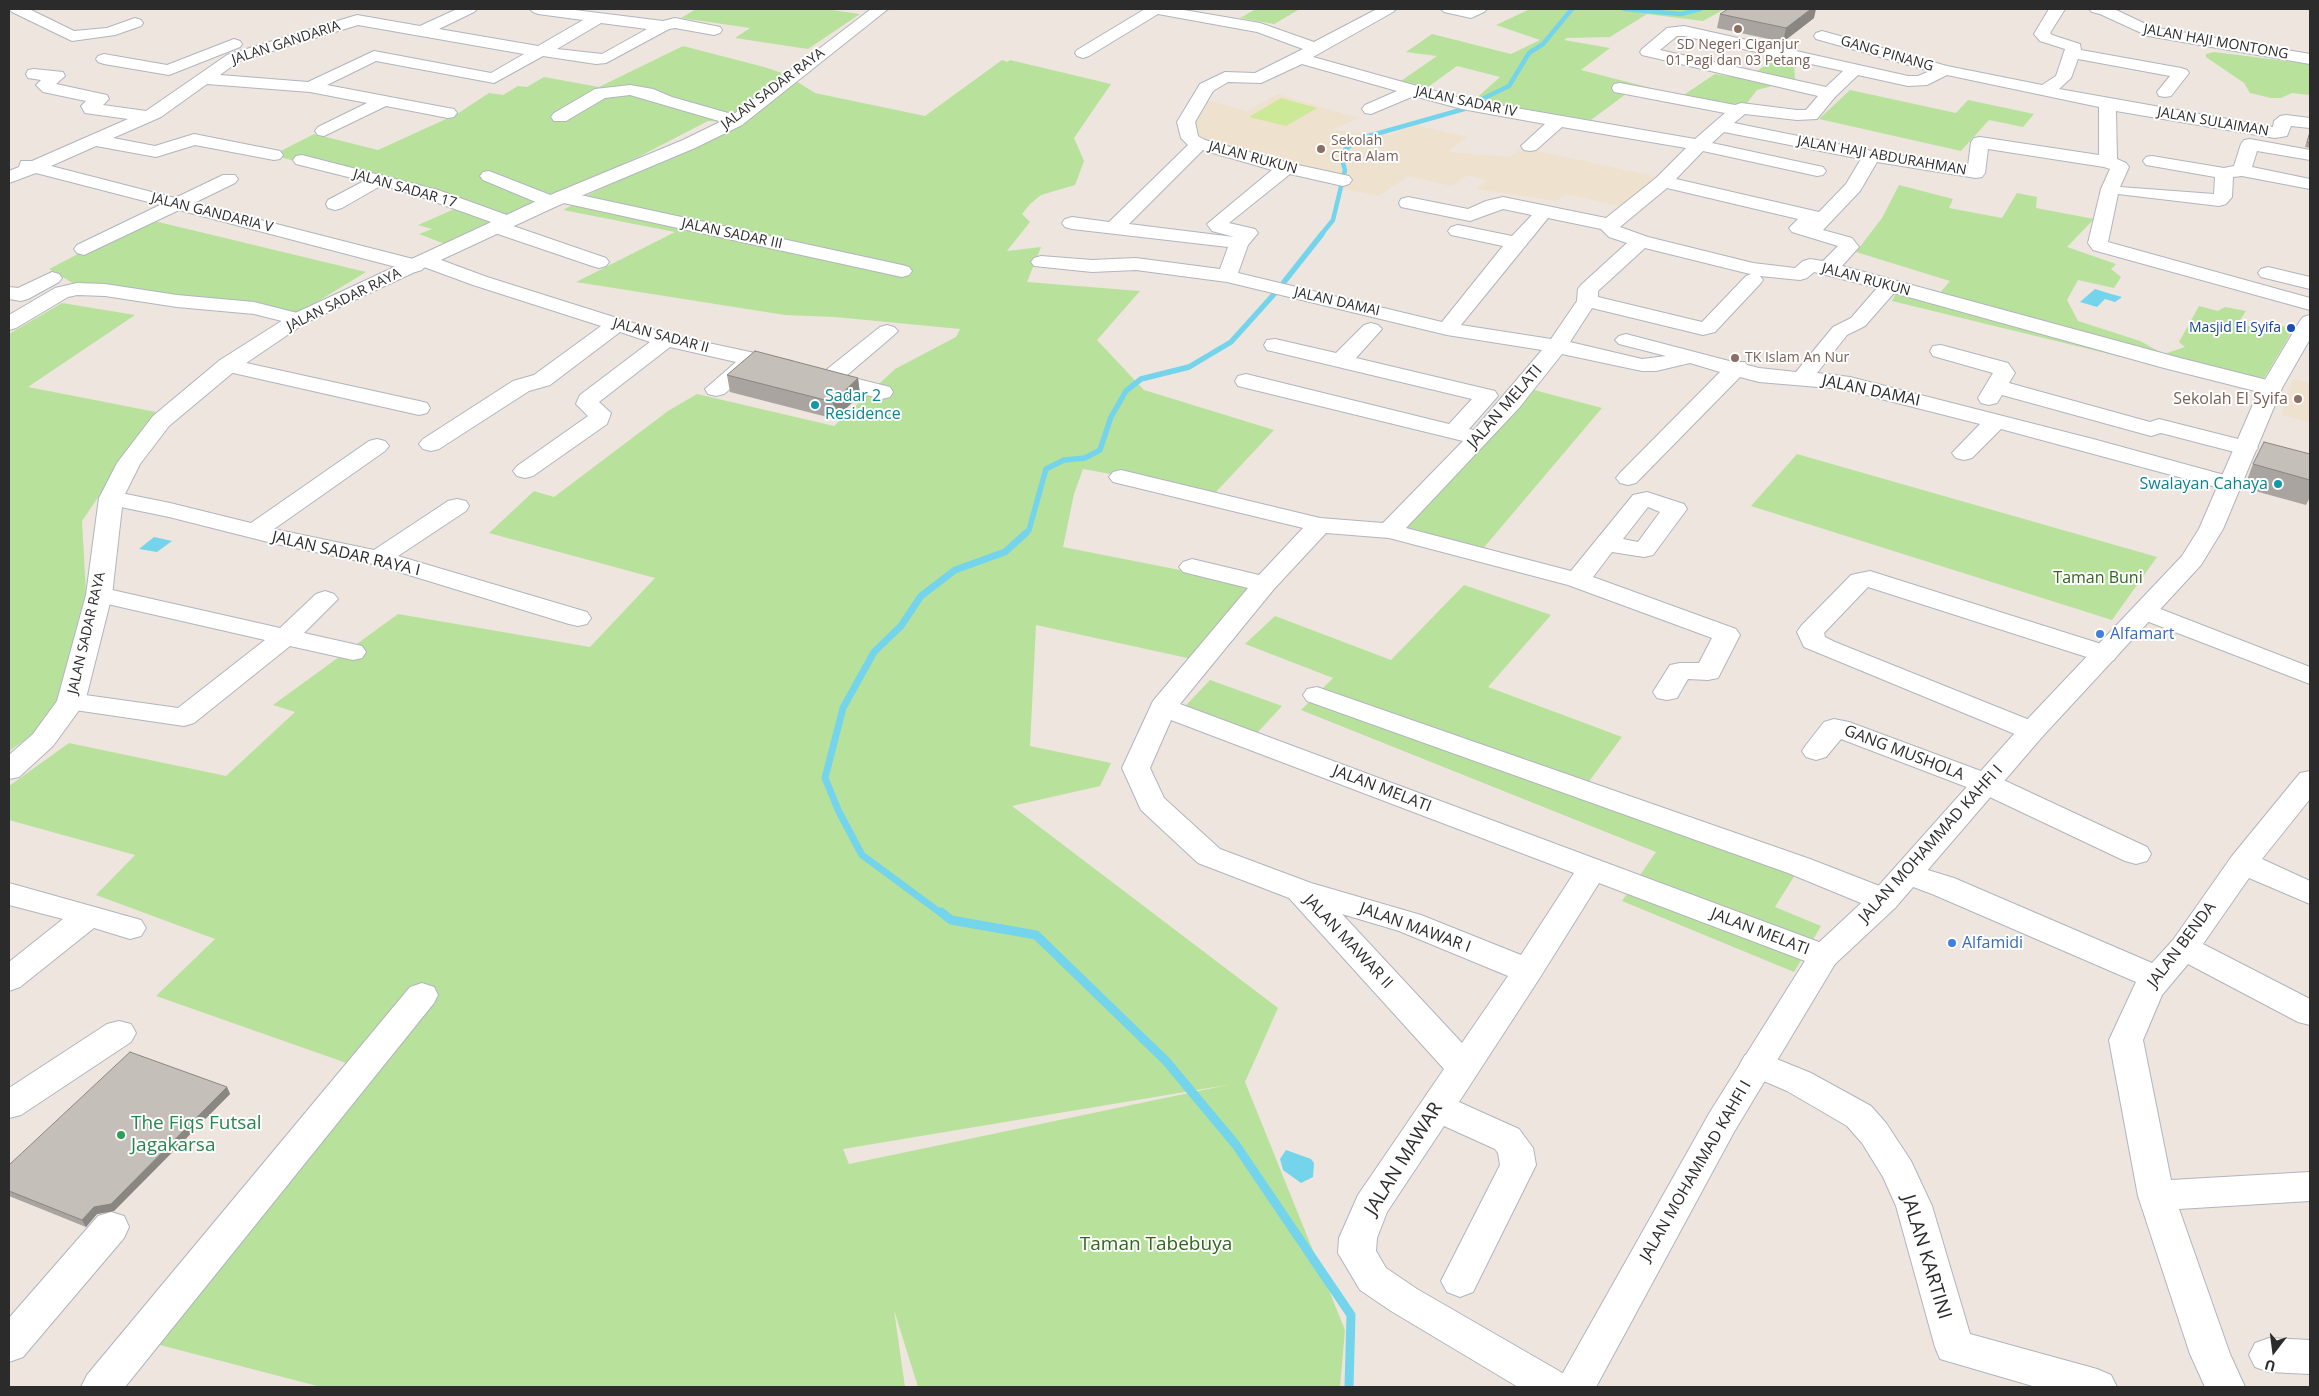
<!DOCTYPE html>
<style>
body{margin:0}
#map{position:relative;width:2319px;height:1396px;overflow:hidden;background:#ede5de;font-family:"Open Sans",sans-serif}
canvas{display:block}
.frame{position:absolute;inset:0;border:10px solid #2b2b2b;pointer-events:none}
.north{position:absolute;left:2249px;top:1326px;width:50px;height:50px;-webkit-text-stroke:4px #fff;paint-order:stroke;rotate:195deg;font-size:14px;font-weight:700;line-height:20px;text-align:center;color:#2b2b2b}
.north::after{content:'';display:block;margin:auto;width:18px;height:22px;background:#2b2b2b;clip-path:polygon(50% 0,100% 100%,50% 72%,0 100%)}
</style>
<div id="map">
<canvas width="2319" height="1396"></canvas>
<div class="frame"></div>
<div class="north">U</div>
</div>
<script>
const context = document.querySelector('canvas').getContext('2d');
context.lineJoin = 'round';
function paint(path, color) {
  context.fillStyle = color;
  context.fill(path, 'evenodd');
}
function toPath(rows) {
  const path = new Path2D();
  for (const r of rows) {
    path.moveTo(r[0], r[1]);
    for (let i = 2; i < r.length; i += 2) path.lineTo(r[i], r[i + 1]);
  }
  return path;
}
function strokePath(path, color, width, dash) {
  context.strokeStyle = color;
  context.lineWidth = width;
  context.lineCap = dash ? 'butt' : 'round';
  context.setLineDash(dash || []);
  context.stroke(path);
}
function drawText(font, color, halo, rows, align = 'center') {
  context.font = font + ' "Open Sans",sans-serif';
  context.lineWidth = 4;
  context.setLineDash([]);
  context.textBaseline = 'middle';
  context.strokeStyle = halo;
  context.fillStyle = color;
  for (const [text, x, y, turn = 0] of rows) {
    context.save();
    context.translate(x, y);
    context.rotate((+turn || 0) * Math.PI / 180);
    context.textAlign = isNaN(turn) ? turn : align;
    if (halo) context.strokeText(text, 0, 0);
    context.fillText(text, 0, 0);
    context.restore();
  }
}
paint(toPath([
 [1278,94,1358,118,1333,130,1392,135,1411,124,1467,137,1448,152,1510,157,1523,148,1658,177,1619,206,1566,194,1556,201,1476,189,1487,180,1468,175,1452,186,1408,176,1379,196,1339,188,1351,177,1299,166,1290,174,1193,151,1179,133,1183,116,1202,99,1247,111],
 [2293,379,2310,383,2310,422,2281,415]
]), '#eee1ce');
paint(toPath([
 [696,9,825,9,860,14,808,49,735,38,750,28,681,18],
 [1256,9,1300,9,1274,24,1240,18],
 [1530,9,1725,9,1703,21,1647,14,1610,37,1567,38,1564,40,1610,48,1581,70,1682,96,1715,74,1746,79,1777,57,1794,62,1795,80,1757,90,1747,103,1702,106,1626,94,1591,120,1472,102,1500,77,1457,66,1428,87,1401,81,1437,56,1406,52,1432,34,1511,54,1540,40,1496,25],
 [683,46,764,67,785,74,815,93,925,116,1002,60,1007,62,1010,60,1111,84,1074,138,1084,161,1075,185,1041,195,1030,204,1022,214,1030,222,1007,251,1041,247,1027,282,1140,291,1097,340,1144,390,1274,430,1215,493,1083,469,1074,494,1063,547,1256,585,1192,659,1036,625,1030,746,1111,763,1100,786,1012,806,1278,1008,1245,1082,1345,1330,1340,1387,918,1387,894,1310,905,1387,321,1387,137,1339,355,1066,156,996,215,939,96,895,135,855,9,820,9,786,69,743,226,776,295,712,273,705,398,614,590,647,655,578,489,533,534,491,554,497,668,411,697,394,834,426,895,369,956,337,960,329,835,317,785,315,576,282,675,232,563,210,586,198,583,197,692,147,734,122,708,121,619,167,445,244,419,234,432,229,418,225,459,207,273,155,314,134,378,150,457,114,489,93,503,95,518,86,527,87,544,77,599,87],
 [1227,1085,849,1164,843,1149],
 [2214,52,2310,64,2310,95,2292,93,2281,98,2271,98,2250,93,2244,83,2206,57,2206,54],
 [1850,90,1956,113,1968,100,2034,114,2023,127,1989,120,1961,151,1819,119],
 [1899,185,1953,199,1949,208,2002,218,2017,193,2037,197,2036,208,2094,219,2067,247,2116,264,2111,269,2121,277,2114,288,2078,280,2067,300,2078,321,2140,341,2164,354,2185,347,2179,342,2199,306,2218,311,2225,307,2246,311,2238,323,2274,332,2277,325,2294,328,2257,390,1892,301,1901,284,1940,293,1950,281,1856,252,1882,218],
 [146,219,366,272,284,322,236,310,81,288,49,269],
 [62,303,135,315,28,387,156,412,82,521,86,593,73,669,44,727,9,751,9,334],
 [1523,387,1602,408,1481,551,1395,524],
 [1797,454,2157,557,2112,620,1751,506],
 [1464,585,1551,615,1488,687,1622,737,1587,784,1800,867,1775,907,1821,926,1794,972,1622,901,1656,852,1301,710,1333,678,1245,644,1275,616,1391,660],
 [1210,680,1282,706,1247,744,1175,717]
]), '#b8e29c');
paint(toPath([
 [1281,98,1317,108,1286,126,1249,117]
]), '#cce998');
paint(toPath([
 [2095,289,2111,294,2122,297,2115,302,2105,299,2097,307,2080,302],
 [154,537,172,541,157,552,139,549],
 [1286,1150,1311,1159,1314,1163,1313,1177,1301,1183,1283,1170,1280,1159]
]), '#74d4ec');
strokePath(toPath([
 [1624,9,1681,14,1700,9],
 [1474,103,1509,86,1529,53,1543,44,1572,9],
 [1321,235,1333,220,1345,170,1343,163,1345,150,1358,139,1464,109]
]), '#74d4ec', 4.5);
strokePath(toPath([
 [1284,282,1322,234],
 [1025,534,1029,530,1046,469,1064,460,1085,458,1100,450,1111,417,1126,391,1141,379,1189,367,1231,342,1276,292]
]), '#74d4ec', 5.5);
strokePath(toPath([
 [942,914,862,855,839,812,825,778,843,708,874,652,901,626,921,596,955,570,1005,552,1026,533]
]), '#74d4ec', 7);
strokePath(toPath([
 [941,912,951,920,1036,935,1166,1061,1236,1145,1351,1315,1349,1387]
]), '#74d4ec', 9);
const street = toPath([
 [9,9,29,9,74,31,107,28,135,18,141,20,143,23,141,26,115,35,72,41,12,12,9,9],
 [457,9,477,9,474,12,439,29,538,46,583,20,538,14,533,12,530,9,567,9,663,21,675,18,720,27,722,30,720,33,714,35,675,28,669,29,606,63,596,64,543,56,494,83,376,61,327,85,448,108,454,109,457,113,454,117,448,118,386,106,324,136,318,135,315,131,318,127,367,103,310,92,207,84,161,117,113,138,155,146,194,134,280,151,283,155,280,159,274,160,195,145,156,157,96,146,51,166,175,198,223,175,235,175,238,179,235,183,194,203,417,260,419,257,426,255,433,257,487,277,671,335,792,361,795,366,792,371,784,372,757,367,724,394,716,396,708,394,705,389,736,362,670,347,599,402,611,413,607,424,533,476,525,478,517,476,513,471,517,466,588,416,576,404,580,395,650,342,620,332,550,385,529,391,439,449,431,451,423,449,419,444,423,439,513,381,534,375,601,326,473,285,424,267,422,270,415,272,179,210,84,255,77,253,74,249,77,245,160,205,36,173,9,183,9,171,19,167,21,161,32,161,128,119,85,113,81,106,86,101,43,92,36,85,41,80,28,78,26,74,28,70,34,69,63,72,65,76,56,84,107,95,109,99,103,105,146,111,227,55,357,15,420,26,457,9],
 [601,23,647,29,602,54,557,49,601,23],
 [358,25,518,53,524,54,491,73,374,51,308,82,220,75,239,61,358,25],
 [1145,9,1178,9,1260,23,1314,42,1377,9,1396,9,1393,12,1313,57,1464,99,1695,139,1725,113,1620,93,1614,92,1612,88,1614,84,1620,83,1735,105,1741,103,1797,110,1806,110,1818,96,1642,55,1640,52,1642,49,1667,28,1684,26,1908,76,1918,76,1930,71,1816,39,1814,36,1816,33,1822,31,1947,66,2042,85,2056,76,2065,49,2040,41,2034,34,2049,9,2065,9,2050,33,2052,35,2080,44,2081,50,2181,68,2187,70,2189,73,2171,96,2165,97,2159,96,2157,92,2170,76,2078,59,2071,78,2059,89,2273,127,2274,121,2280,116,2286,115,2310,118,2310,128,2291,126,2287,136,2275,138,2116,111,2117,159,2126,163,2129,167,2120,187,2214,194,2215,177,2152,166,2146,165,2143,161,2146,157,2152,156,2224,168,2234,166,2241,144,2244,140,2250,139,2310,150,2310,160,2257,151,2252,167,2310,179,2310,189,2242,176,2233,177,2232,197,2226,204,2219,206,2118,194,2108,242,2310,298,2310,310,2093,250,2088,243,2101,189,2110,169,2104,167,1988,149,1985,173,1982,177,1976,178,1877,162,1860,191,1823,230,1852,238,1859,247,1842,266,2180,358,2279,383,2282,388,2279,393,2271,395,2164,368,1894,293,1865,326,1847,335,1817,373,1850,377,2093,439,2239,479,2243,484,2239,489,2231,491,2223,489,2001,429,1972,458,1964,460,1956,458,1952,453,1980,424,1842,389,1759,382,1740,377,1636,483,1628,485,1620,483,1616,478,1620,473,1720,372,1690,363,1656,371,1642,371,1562,354,1519,408,1406,528,1571,571,1633,495,1647,492,1684,504,1687,509,1653,555,1644,557,1612,552,1593,577,1736,629,1740,635,1718,678,1708,680,1688,679,1677,698,1667,700,1657,698,1653,692,1670,665,1680,663,1699,663,1712,638,1568,585,1389,538,1326,533,1274,589,1180,704,1835,948,1840,956,1835,964,1824,967,1813,964,1599,883,1539,979,1459,1102,1519,1129,1533,1148,1536,1165,1473,1292,1460,1297,1447,1292,1441,1281,1500,1165,1498,1153,1495,1149,1444,1126,1387,1212,1377,1238,1376,1251,1386,1268,1417,1289,1566,1375,1572,1387,1518,1387,1391,1311,1360,1290,1338,1253,1339,1238,1358,1195,1444,1069,1289,898,1198,863,1141,810,1122,768,1153,701,1248,588,1183,572,1179,567,1183,562,1192,559,1259,575,1303,528,1113,482,1109,477,1113,472,1121,470,1320,518,1383,523,1463,441,1238,386,1235,381,1238,376,1246,374,1449,424,1472,399,1267,350,1264,345,1267,340,1275,339,1336,353,1364,325,1371,323,1378,325,1382,329,1356,358,1495,391,1498,396,1469,429,1474,430,1542,350,1447,335,1227,282,1136,270,1092,272,1034,266,1031,262,1034,258,1041,256,1092,260,1136,258,1220,269,1228,247,1072,229,1065,227,1062,223,1065,219,1072,217,1109,222,1188,145,1181,138,1177,122,1200,84,1225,72,1255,73,1303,49,1257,32,1158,14,1089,56,1083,58,1077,56,1075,53,1077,50,1145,9],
 [1677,36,1684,36,1843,71,1826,87,1660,50,1677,36],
 [1302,64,1397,91,1365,105,1362,109,1365,113,1371,114,1414,96,1462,109,1545,124,1521,146,1524,150,1530,151,1536,150,1562,127,1686,148,1656,178,1606,218,1503,197,1486,201,1468,209,1408,197,1401,199,1399,203,1401,207,1470,221,1503,209,1532,215,1512,236,1458,225,1451,227,1448,231,1451,235,1503,246,1442,322,1238,273,1248,245,1258,233,1255,229,1229,223,1290,174,1343,186,1349,184,1352,180,1349,176,1289,163,1205,140,1198,136,1195,122,1213,91,1228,82,1261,83,1302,64],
 [1858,75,1908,86,1927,85,1947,75,2099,107,2099,155,1980,137,1974,138,1971,142,1968,166,1872,151,1734,123,1745,114,1797,120,1817,119,1835,97,1858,75],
 [1724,132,1861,159,1846,184,1819,212,1676,179,1703,151,1817,176,1823,175,1826,171,1823,167,1712,143,1724,132],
 [1203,150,1272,170,1207,224,1212,231,1234,237,1129,224,1203,150],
 [1667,188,1798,219,1789,228,1792,232,1838,246,1823,261,1810,259,1803,261,1795,268,1753,263,1648,237,1620,227,1667,188],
 [1548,218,1601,229,1609,237,1627,243,1581,285,1578,289,1577,301,1551,339,1461,325,1548,218],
 [1645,248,1746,273,1751,274,1746,276,1702,322,1598,297,1598,291,1645,248],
 [1814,272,1877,288,1851,318,1833,327,1796,372,1759,368,1747,365,1745,362,1733,362,1626,334,1619,336,1615,340,1619,344,1666,356,1642,359,1570,342,1592,308,1703,335,1715,332,1760,284,1763,280,1760,276,1800,280,1807,278,1814,272],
 [1648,507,1660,512,1638,542,1623,539,1648,507],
 [1171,720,1574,873,1521,955,1421,915,1311,883,1220,849,1164,798,1150,768,1171,720],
 [1342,914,1399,931,1508,976,1462,1043,1342,914],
 [1441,9,1487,9,1484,12,1471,18,1444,12,1441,9],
 [234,39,240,41,242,44,240,47,169,75,104,64,98,62,96,59,98,56,104,54,167,65,234,39],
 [630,85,653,89,672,97,742,117,745,121,742,125,736,126,630,95,605,98,566,121,554,121,551,117,554,113,595,89,630,85],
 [302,155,438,190,515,218,518,222,513,226,606,258,609,262,606,266,599,268,592,266,489,231,486,227,491,222,424,198,382,185,342,208,335,210,328,208,326,204,328,200,364,181,296,164,293,160,296,156,302,155],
 [489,171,553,196,555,193,562,191,902,265,909,267,912,271,909,275,902,277,559,202,557,206,550,208,483,180,480,176,483,172,489,171],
 [2268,267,2310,277,2310,289,2261,277,2258,273,2261,269,2268,267],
 [52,272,59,274,62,278,59,282,28,299,21,301,9,299,9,287,18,288,52,272],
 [77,283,105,284,177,295,254,302,305,315,308,319,305,323,298,325,254,314,177,307,105,296,77,295,68,297,16,328,9,330,9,315,55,288,77,283],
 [887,325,894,327,898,331,894,335,846,376,890,387,893,392,890,397,882,399,815,381,812,376,815,371,826,370,880,327,887,325],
 [1941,345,2008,363,2015,373,2009,383,2150,422,2159,419,2254,443,2258,448,2254,453,2246,455,2161,433,2151,436,2002,395,1997,403,1989,405,1981,403,1978,398,1993,373,1933,356,1930,351,1933,346,1941,345],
 [228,359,419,401,427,403,430,408,427,413,419,415,220,370,217,365,220,360,228,359],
 [377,439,385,441,389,446,385,451,274,529,374,550,448,501,457,499,466,501,469,506,466,511,398,556,587,612,591,618,587,624,578,626,569,624,373,564,276,544,169,517,111,505,103,503,99,498,103,493,111,491,170,503,251,523,369,441,377,439],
 [1870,571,2114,648,2118,654,2114,660,2105,662,2096,660,1868,587,1824,633,1825,637,1835,642,2042,725,2046,731,2042,737,2032,740,2022,737,1804,647,1797,632,1801,626,1851,575,1870,571],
 [99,587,280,628,316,594,325,591,334,594,338,599,304,633,362,646,366,652,362,658,353,660,290,646,194,723,184,726,61,708,57,702,61,696,71,693,178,708,265,640,90,600,86,595,90,590,99,587],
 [2145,603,2310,667,2310,684,2136,617,2132,611,2136,605,2145,603],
 [1317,687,1810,859,1895,892,1900,900,1895,908,1884,911,1873,908,1788,873,1307,701,1303,695,1307,689,1317,687],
 [1834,719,1849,722,1997,777,2147,847,2151,854,2147,861,2136,864,2125,861,1977,791,1841,739,1826,757,1816,760,1806,757,1802,751,1806,745,1824,722,1834,719],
 [2310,771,2310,799,2262,859,2310,881,2310,904,2249,878,2203,944,2310,999,2310,1025,2298,1022,2188,964,2162,995,2143,1040,2171,1180,2310,1172,2310,1201,2179,1209,2230,1354,2245,1387,2205,1387,2190,1354,2138,1196,2109,1040,2136,982,1932,894,1897,881,1893,874,1897,867,1908,864,1954,878,2152,963,2173,940,2232,856,2300,773,2310,771],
 [9,883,141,920,146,928,141,936,130,939,94,928,20,987,9,991,9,962,63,919,9,905,9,883],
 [422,983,434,987,438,995,434,1003,125,1387,81,1387,87,1375,410,987,422,983],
 [119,1021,131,1024,136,1033,131,1042,21,1115,9,1118,9,1088,107,1024,119,1021],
 [1757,1051,1811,1073,1871,1106,1886,1123,1911,1161,1932,1206,1970,1334,2097,1369,2111,1375,2117,1387,2036,1387,1940,1359,1935,1347,1896,1206,1883,1177,1862,1143,1847,1126,1787,1091,1745,1073,1740,1064,1745,1055,1757,1051],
 [111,1212,124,1216,129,1227,124,1238,23,1357,9,1362,9,1318,98,1216,111,1212],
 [2269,1338,2310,1340,2310,1374,2269,1372,2255,1367,2249,1355,2255,1343,2269,1338]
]);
const secondary = toPath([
 [871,9,888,9,742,125,695,148,557,206,305,323,236,370,169,426,140,464,123,498,112,595,85,702,53,746,19,777,9,779,9,755,33,734,57,701,86,595,99,498,117,463,153,416,220,360,291,315,543,198,683,140,730,117,871,9],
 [2089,9,2114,9,2152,27,2310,54,2310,64,2148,36,2100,14,2092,12,2089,9],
 [2310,315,2310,339,2282,388,2223,529,2201,565,2042,737,1895,908,1835,964,1734,1132,1596,1387,1555,1387,1710,1112,1813,948,1873,892,2022,725,2182,556,2199,529,2260,388,2300,321,2303,317,2310,315]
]);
strokePath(street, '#b1b5be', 2);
strokePath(secondary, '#b1b5be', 2);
paint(street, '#fff');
paint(secondary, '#fff');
paint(toPath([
 [1720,14,1814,18,1783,42,1717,28],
 [2310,131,2310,148,2305,147],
 [727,375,858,378,860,395,835,419,730,392],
 [2310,454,2310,497,2306,505,2244,488,2253,464],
 [227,1087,230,1094,114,1211,97,1214,86,1227,9,1196,9,1165]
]), '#a9a4a0');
paint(toPath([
 [1811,9,1816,9,1814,18,1783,42,1786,28],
 [858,378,860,395,835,419,833,402],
 [227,1087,230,1094,114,1211,97,1214,86,1227,82,1220,94,1207]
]), '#8a8682');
const building = toPath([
 [1728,9,1811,9,1786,28,1720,14,1728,9],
 [2310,132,2310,143,2307,142,2310,132],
 [755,351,858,378,833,402,727,375,755,351],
 [2264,442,2310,454,2310,480,2253,464,2264,442],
 [130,1052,227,1087,111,1204,94,1207,82,1220,9,1191,9,1165,130,1052]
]);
paint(building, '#c5bfba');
strokePath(building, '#8a8682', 1);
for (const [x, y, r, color] of [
 [1738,29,5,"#8d6e63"],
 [1321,149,5,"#8d6e63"],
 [2291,328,5,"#1a4fb4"],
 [1735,358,5,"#8d6e63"],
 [2298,399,5,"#8d6e63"],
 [815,405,5,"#0f9aa8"],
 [2278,484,5,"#0f9aa8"],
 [2100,634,5,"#3f7fe0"],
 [1952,943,5,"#3f7fe0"],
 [121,1135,5,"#2e9e5b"]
]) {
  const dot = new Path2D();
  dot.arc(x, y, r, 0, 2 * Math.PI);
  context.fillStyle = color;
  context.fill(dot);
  strokePath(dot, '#fff', 2);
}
drawText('14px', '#2b2b2b', '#fff', [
 ["JALAN HAJI MONTONG",2216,42,10],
 ["JALAN GANDARIA",286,43,-18],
 ["GANG PINANG",1887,54,16],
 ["JALAN SADAR RAYA",773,89,-37],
 ["JALAN SADAR IV",1466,102,12],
 ["JALAN SULAIMAN",2213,122,10],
 ["JALAN HAJI ABDURAHMAN",1882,156,10],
 ["JALAN RUKUN",1253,158,15],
 ["JALAN SADAR 17",405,189,16],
 ["JALAN GANDARIA V",212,213,14],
 ["JALAN SADAR III",732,234,12],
 ["JALAN RUKUN",1866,280,15],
 ["JALAN SADAR RAYA",344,300,-26],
 ["JALAN DAMAI",1337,302,13],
 ["JALAN SADAR II",661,336,15],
 ["JALAN SADAR RAYA",87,633,-77]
]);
drawText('14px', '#785e54', '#fff', [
 ["SD Negeri Ciganjur",1738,45,"center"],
 ["01 Pagi dan 03 Petang",1738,61,"center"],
 ["Sekolah",1331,141],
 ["Citra Alam",1331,157],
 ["TK Islam An Nur",1745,358]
], 'left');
drawText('14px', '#164399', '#fff', [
 ["Masjid El Syifa",2281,328]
], 'right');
drawText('16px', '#2b2b2b', '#fff', [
 ["JALAN DAMAI",1871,391,12],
 ["JALAN MELATI",1505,407,-49],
 ["JALAN SADAR RAYA I",346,554,13],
 ["GANG MUSHOLA",1904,753,21],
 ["JALAN MELATI",1382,789,21],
 ["JALAN MOHAMMAD KAHFI I",1931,844,-48],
 ["JALAN MAWAR I",1415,928,20],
 ["JALAN MELATI",1760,932,21],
 ["JALAN MAWAR II",1348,942,47],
 ["JALAN BENDA",2182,945,-53],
 ["JALAN MOHAMMAD KAHFI I",1696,1171,-60]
]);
drawText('16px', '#0d838f', '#fff', [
 ["Sadar 2",825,396],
 ["Residence",825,414],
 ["Swalayan Cahaya",2268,484,"right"]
], 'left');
drawText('16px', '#785e54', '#fff', [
 ["Sekolah El Syifa",2288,399]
], 'right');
drawText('16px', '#31671c', '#fff', [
 ["Taman Buni",2098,578]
]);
drawText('16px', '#366cbe', '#fff', [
 ["Alfamart",2110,634],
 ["Alfamidi",1962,943]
], 'left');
drawText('19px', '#27864d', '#fff', [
 ["The Fiqs Futsal",131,1124],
 ["Jagakarsa",131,1146]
], 'left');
drawText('19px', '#2b2b2b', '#fff', [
 ["JALAN MAWAR",1404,1159,-58],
 ["JALAN KARTINI",1926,1257,73]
]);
drawText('19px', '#31671c', '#fff', [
 ["Taman Tabebuya",1156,1245]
]);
</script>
